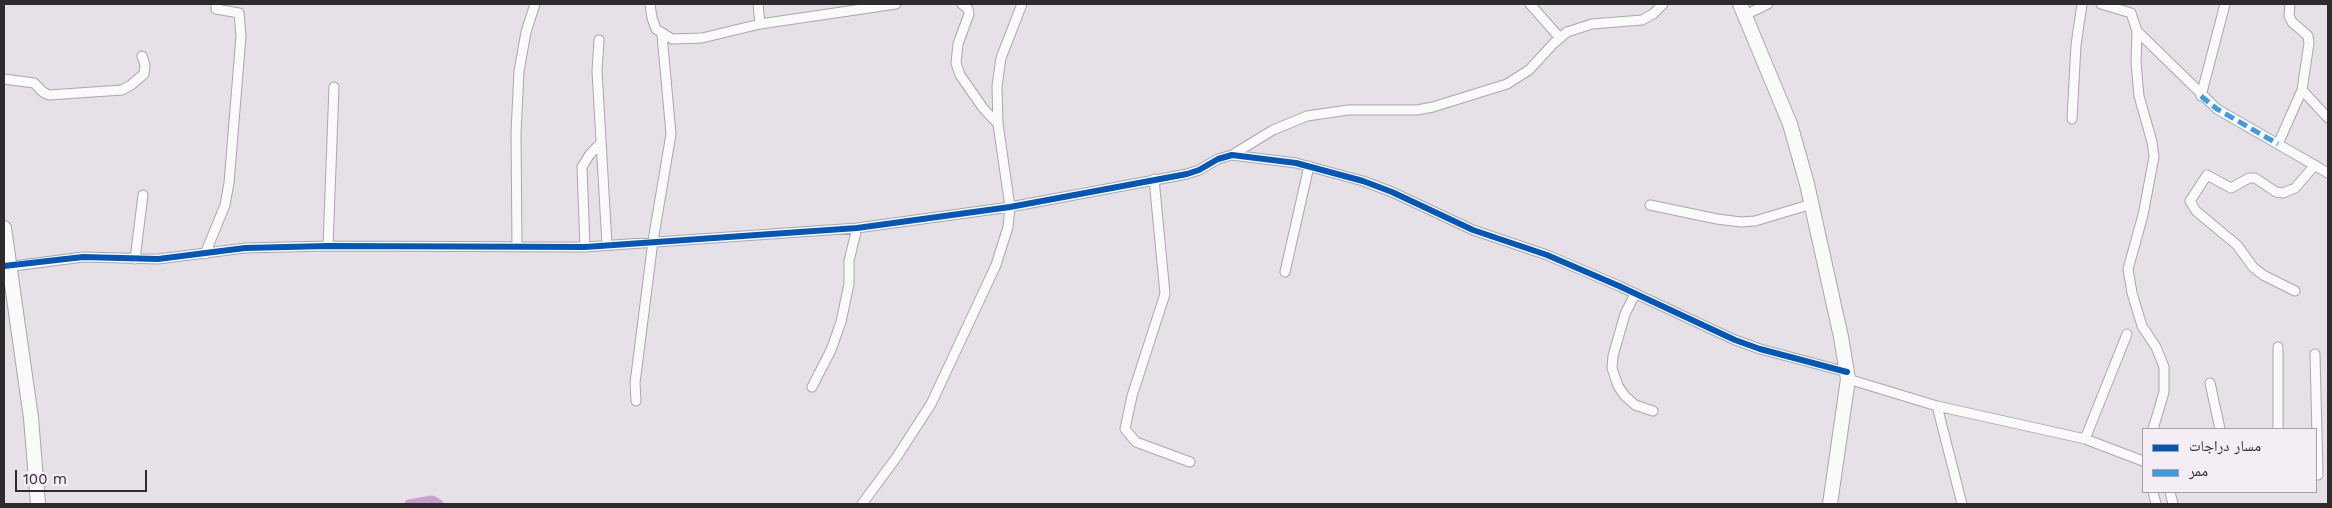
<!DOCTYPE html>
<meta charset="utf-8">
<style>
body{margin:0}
#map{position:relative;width:2332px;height:508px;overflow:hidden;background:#e6e1e6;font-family:"Work Sans","Noto Naskh Arabic",sans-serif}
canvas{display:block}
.frame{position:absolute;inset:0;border:5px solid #2d2b2d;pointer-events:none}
.legend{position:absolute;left:2142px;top:428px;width:175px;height:65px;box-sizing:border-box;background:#f4edf5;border:1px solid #a49fa5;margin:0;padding:6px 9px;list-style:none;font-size:15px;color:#2d2b2d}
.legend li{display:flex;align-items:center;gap:10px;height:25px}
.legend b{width:25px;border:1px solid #a49fa5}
.scale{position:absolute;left:15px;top:470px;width:132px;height:22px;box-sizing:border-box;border:2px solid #2d2b2d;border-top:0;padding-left:6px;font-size:15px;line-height:18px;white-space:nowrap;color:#2d2b2d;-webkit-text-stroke:4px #f4edf5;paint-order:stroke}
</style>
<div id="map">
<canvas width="2332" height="508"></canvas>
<div class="frame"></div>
<ul class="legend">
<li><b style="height:6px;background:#0057b8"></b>مسار دراجات</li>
<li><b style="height:6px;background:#3d9ce1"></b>ممر</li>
</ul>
<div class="scale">100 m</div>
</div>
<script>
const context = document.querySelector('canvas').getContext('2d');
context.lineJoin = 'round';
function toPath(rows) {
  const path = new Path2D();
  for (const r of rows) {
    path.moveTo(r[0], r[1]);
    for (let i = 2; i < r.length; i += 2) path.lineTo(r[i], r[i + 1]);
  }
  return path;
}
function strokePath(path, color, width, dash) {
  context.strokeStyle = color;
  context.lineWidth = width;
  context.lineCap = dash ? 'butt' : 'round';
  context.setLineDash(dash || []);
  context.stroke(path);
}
strokePath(toPath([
 [409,504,432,500,439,504]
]), '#cb9ed0', 9);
const street = toPath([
 [650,4,652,18,656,29,672,39,702,38,760,24],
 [758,4,760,24,896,4],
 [962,4,968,9,969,14,958,44,956,63,960,75,983,108,998,124],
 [1530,4,1560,38],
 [2101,4,2131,13,2137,31],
 [1745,15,1768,4],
 [599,40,597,71,607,245],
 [4,79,34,83,43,92,49,95,122,90,131,85,144,74,145,65,142,56],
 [2302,90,2328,118],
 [2201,96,2225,4],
 [2072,119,2076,45,2082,4],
 [2278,144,2302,90,2309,43,2308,36,2292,22,2289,16,2290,4],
 [1232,155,1273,130,1307,116,1348,110,1417,110,1433,107,1507,84,1529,70,1554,43,1567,32,1592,24,1642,20,1653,14,1663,4],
 [1154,179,1165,294,1132,396,1125,429,1136,442,1190,462],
 [1650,205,1717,219,1741,222,1755,221,1812,204],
 [328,246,334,87],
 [517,246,516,133,519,71,526,32,535,4],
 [585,247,582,167,590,154,600,144],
 [205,254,225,205,229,183,241,36,239,13,216,9,216,4],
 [135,259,143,195],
 [6,267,83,257,158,259,245,248,328,246,585,247,857,228,1010,207,1187,174,1199,170,1218,159,1232,155,1296,163,1363,181,1392,192,1473,230,1547,255,1619,286,1735,340,1760,349,1847,372],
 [1285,272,1309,166],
 [2295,291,2263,275,2253,267,2237,245,2196,211,2190,201,2207,175,2231,188,2249,178,2255,178,2276,192,2283,193,2295,188,2315,165],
 [1635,294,1625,314,1613,356,1612,368,1618,386,1625,396,1635,405,1653,411],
 [2315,354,2318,475],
 [1848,379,1937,406,2085,439,2143,461],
 [2210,383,2220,429],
 [812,387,831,350,841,322,849,284,849,261,857,228],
 [636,401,635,383,653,241,671,134,662,35],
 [1937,406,1962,504],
 [2153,429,2164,392,2164,367,2156,347,2142,326,2132,293,2128,269,2143,215,2154,157,2152,142,2139,96,2136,63,2137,31,2217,109,2328,173],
 [2278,429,2278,347],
 [2085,439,2127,334],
 [2153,492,2156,504],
 [2170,492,2173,504],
 [862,504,896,458,931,404,996,265,1008,227,1010,207,998,124,997,86,1001,58,1022,4]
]);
const secondary = toPath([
 [1740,4,1790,124,1807,184,1841,337,1848,379,1830,504],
 [4,228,31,418,38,504]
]);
strokePath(street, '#aaa6aa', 11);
strokePath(secondary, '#aaa6aa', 16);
strokePath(street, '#fbfafb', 9);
strokePath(secondary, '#fbfafb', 14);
strokePath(toPath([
 [2201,96,2217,109,2278,144]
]), '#3d9ce1', 5, [10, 5]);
strokePath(toPath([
 [4,266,83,257,158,259,245,248,328,246,585,247,857,228,1010,207,1187,174,1199,170,1218,159,1232,155,1296,163,1363,181,1392,192,1473,230,1547,255,1619,286,1735,340,1760,349,1847,372]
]), '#0057b8', 6);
</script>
